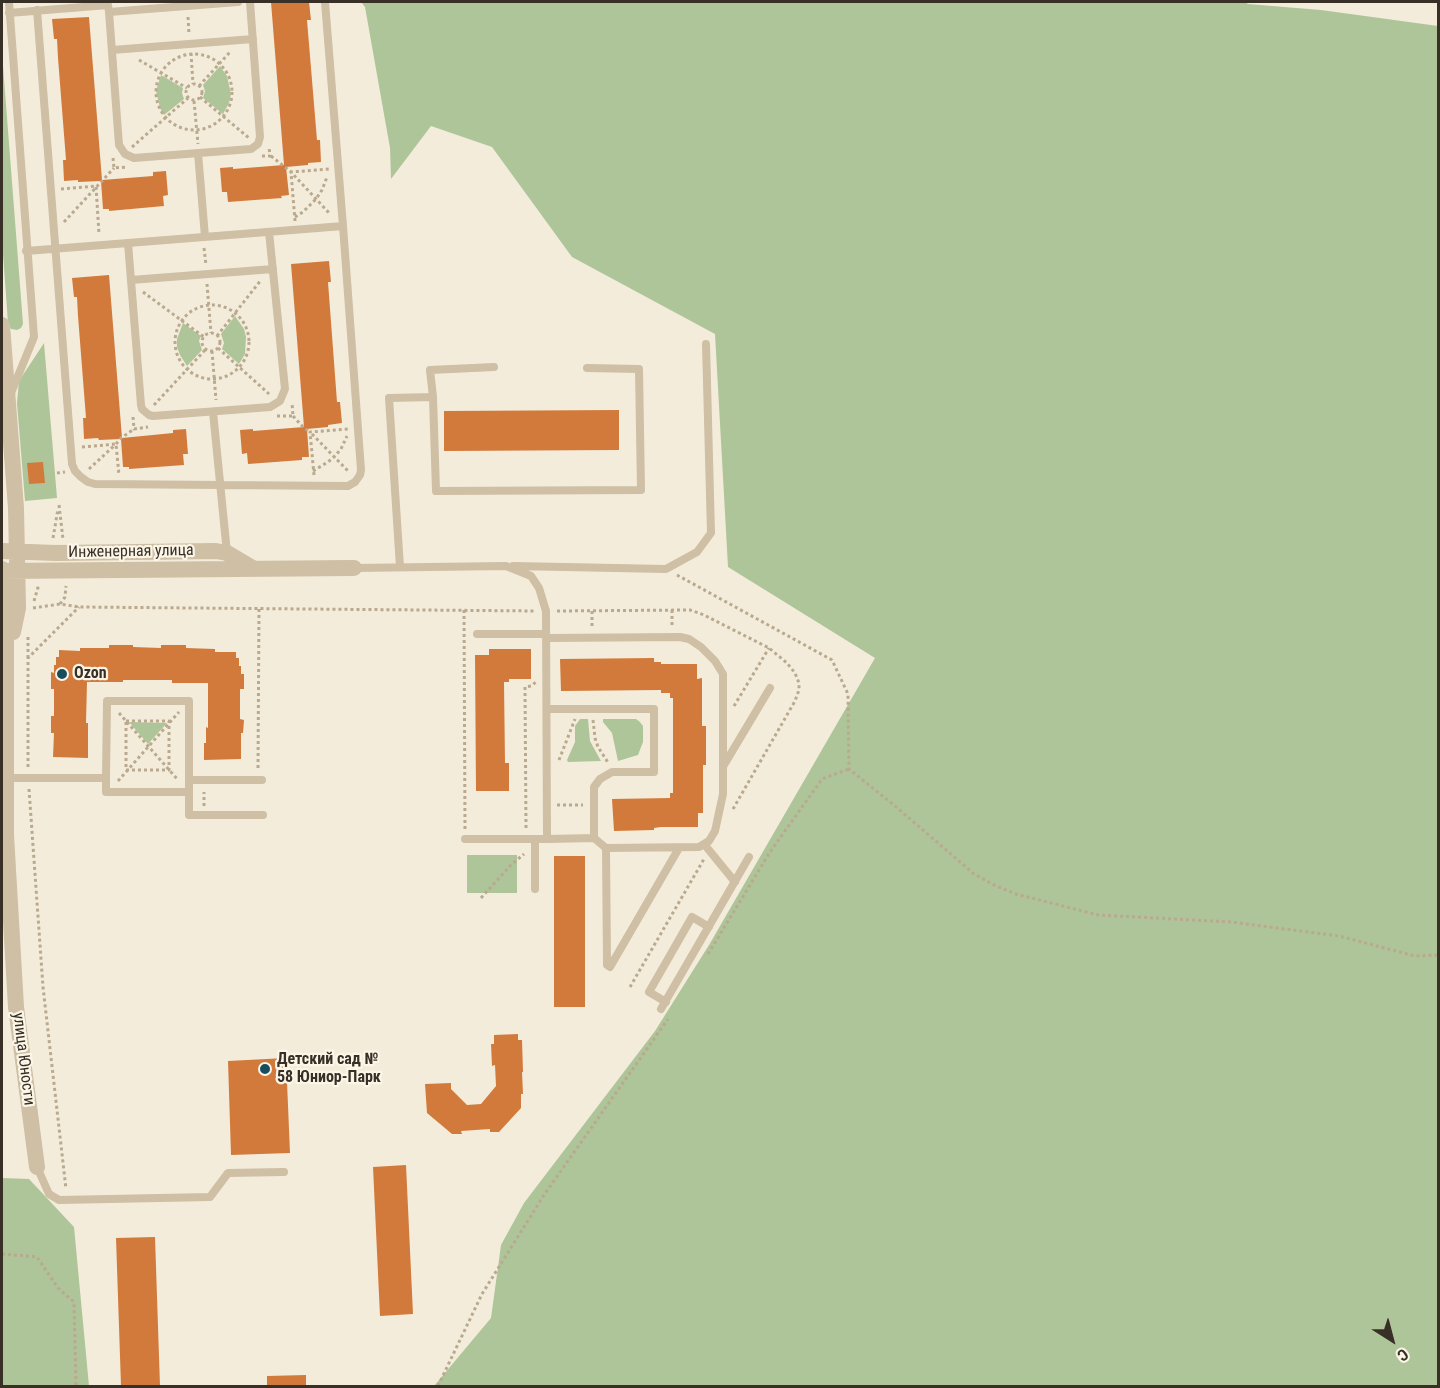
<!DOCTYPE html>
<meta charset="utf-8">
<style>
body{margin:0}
#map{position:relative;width:1440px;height:1388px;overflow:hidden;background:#f4ecda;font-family:"Roboto Condensed",sans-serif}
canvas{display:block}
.frame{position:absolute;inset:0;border:3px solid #383027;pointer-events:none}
.north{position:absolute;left:1362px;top:1310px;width:60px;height:60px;-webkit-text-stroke:4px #fbf6e7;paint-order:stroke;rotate:144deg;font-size:16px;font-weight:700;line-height:24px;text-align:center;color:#383027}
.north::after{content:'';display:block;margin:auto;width:21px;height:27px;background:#383027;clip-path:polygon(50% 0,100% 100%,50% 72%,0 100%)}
</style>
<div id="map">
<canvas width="1440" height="1388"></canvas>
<div class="frame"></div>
<div class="north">С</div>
</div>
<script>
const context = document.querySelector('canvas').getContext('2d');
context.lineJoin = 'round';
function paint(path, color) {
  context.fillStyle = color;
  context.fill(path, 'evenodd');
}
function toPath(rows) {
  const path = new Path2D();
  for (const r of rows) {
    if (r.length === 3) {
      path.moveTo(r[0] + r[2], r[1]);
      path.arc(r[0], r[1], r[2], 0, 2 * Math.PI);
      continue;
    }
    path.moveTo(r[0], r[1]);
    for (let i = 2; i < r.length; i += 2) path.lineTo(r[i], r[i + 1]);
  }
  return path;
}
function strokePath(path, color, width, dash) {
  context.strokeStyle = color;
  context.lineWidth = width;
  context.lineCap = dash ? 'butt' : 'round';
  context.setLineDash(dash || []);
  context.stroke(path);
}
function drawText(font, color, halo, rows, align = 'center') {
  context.font = font + ' "Roboto Condensed",sans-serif';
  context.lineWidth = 4.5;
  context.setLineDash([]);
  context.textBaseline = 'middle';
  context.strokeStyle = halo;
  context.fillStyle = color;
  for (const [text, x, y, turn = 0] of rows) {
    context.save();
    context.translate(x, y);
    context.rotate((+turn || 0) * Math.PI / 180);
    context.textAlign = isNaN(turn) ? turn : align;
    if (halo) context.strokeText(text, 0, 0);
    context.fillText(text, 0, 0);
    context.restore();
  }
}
paint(toPath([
 [361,2,1245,2,1248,4,1321,10,1438,26,1438,1386,434,1386,491,1318,501,1245,524,1203,655,1031,709,945,875,658,728,567,715,334,572,257,492,147,431,126,391,179,390,148,365,7],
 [2,53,23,324,21,328,17,330,11,329,8,323,2,240],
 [220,66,227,76,231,94,229,103,223,114,203,98,205,91,203,85],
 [161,75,183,88,182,93,184,99,164,115,160,108,156,91],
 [235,316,244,329,246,337,245,354,239,364,222,349,224,343,221,334],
 [183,323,201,336,199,341,202,350,187,366,180,355,177,347,177,339],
 [44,343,57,498,25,501,17,403,19,381],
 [580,719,588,719,590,741,601,761,568,762,567,760,575,742,575,726],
 [603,719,636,719,640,722,643,726,643,742,638,755,618,761,612,733,603,722],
 [129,722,167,723,148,744],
 [467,855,517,855,517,893,467,893],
 [2,1178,29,1179,74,1227,89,1386,2,1386]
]), '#aec599');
paint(toPath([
 [271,2,309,2,311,20,307,20,317,140,320,140,321,162,308,163,308,165,286,167,289,195,281,196,282,198,228,202,227,192,222,192,220,168,233,167,233,169,284,165],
 [89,17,102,180,153,176,153,172,166,171,168,195,163,196,164,206,109,211,109,209,103,209,101,181,78,182,78,180,64,181,63,160,66,160,58,58,57,39,54,39,52,19],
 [329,261,331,282,328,282,337,402,340,402,342,423,328,425,328,427,307,429,309,457,302,457,302,460,248,464,247,453,242,454,240,430,253,429,253,431,304,427,291,264],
 [109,275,122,438,173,433,173,430,186,429,188,454,183,454,184,465,129,469,129,467,123,467,121,439,99,440,98,438,84,439,83,418,86,418,78,316,77,297,74,297,72,278],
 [619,410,619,450,444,451,444,411],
 [43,462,45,483,29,484,27,463],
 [109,645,133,645,133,647,161,648,161,645,186,645,186,648,215,649,215,652,236,652,236,658,239,658,239,666,241,666,241,674,244,674,244,689,240,689,240,719,244,720,243,733,241,733,241,759,204,760,204,743,206,743,206,727,208,728,208,683,172,683,172,680,123,680,123,682,87,682,86,723,88,723,88,758,53,757,54,733,51,733,51,716,54,716,54,689,51,689,51,672,54,673,54,665,56,665,56,657,59,657,59,650,80,651,80,648,109,648],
 [489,649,531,649,531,679,509,679,509,682,504,682,505,763,509,763,509,791,476,791,475,655,489,655],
 [654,658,654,662,661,662,661,664,697,664,697,679,702,678,702,726,706,726,706,765,703,765,703,813,698,813,698,827,661,827,654,828,654,830,614,831,612,799,670,798,670,793,673,793,673,698,670,698,670,693,661,693,661,690,561,691,560,659],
 [554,856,585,856,585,1007,554,1007],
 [518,1034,518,1040,522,1040,523,1072,522,1072,523,1094,521,1094,521,1108,499,1132,490,1132,490,1129,461,1131,462,1134,452,1134,427,1113,425,1084,451,1083,451,1089,467,1105,481,1104,496,1086,495,1065,492,1066,491,1044,494,1044,494,1035],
 [286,1058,290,1153,231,1155,228,1061],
 [406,1165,413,1314,380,1316,373,1167],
 [155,1237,160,1386,121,1386,116,1238],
 [306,1375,306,1386,267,1386,267,1376]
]), '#d27a3b');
strokePath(toPath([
 [188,17,189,34],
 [191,53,193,84],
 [194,92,38],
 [139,60,187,88],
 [194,92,8],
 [199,86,230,52],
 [200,97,249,138],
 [194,101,198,144],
 [132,147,188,98],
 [262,156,270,156,269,147],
 [271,156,291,172,330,214],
 [113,158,114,168,127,167],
 [61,189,96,186,99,234],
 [295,217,303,212,316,199,322,190,327,177],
 [295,221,291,172,329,169],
 [64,222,114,168],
 [204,248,206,265],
 [207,284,211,333],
 [143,292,204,337],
 [212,342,37],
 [211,342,9],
 [217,336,261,280],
 [218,348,269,394],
 [212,351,216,400],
 [154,405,206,349],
 [277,416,293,416,292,403],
 [293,416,304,428,310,432],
 [133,417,134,429,148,427],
 [312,434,349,472],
 [116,444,121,438,134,429],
 [82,447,116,444,119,475],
 [89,469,115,445],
 [313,471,328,462,334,457,341,449,347,436],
 [57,473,65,472],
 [314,475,310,432,348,429],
 [59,505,63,539],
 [53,538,58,509],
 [677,575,832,660,848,694,849,769,895,806,974,874,996,886,1016,894,1098,915,1231,922,1339,936,1415,956,1438,955],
 [34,601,39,584],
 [60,604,65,597,66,586],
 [33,608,60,604,79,607,536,611],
 [464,610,465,830],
 [672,610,672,626],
 [557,611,690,610,704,615,769,648,787,663,795,673,799,683,799,690,795,701,733,809],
 [592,611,592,626],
 [28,658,28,635],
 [734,706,769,648],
 [119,713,178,780],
 [593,720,595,738,598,747,609,764],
 [126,721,169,721,169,770,126,770,126,721],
 [559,760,575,719],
 [28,767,28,658,79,607],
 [258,768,259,608],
 [118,781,179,712],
 [29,789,43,987,66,1189],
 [557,805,583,805],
 [204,806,204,792],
 [526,828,525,687,531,686,536,682],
 [481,898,511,865,524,854],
 [708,954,770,852,822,779,849,769],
 [630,987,704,859],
 [2,1254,37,1257,58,1288,74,1302,76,1386],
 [438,1386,482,1294,544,1195,668,1019]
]), '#b9a98f', 3, [3, 3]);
strokePath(toPath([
 [9,2,34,337,11,393],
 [325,2,343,226],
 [37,10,72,464,75,471,81,477,88,482,95,484,348,486,355,482,360,475,361,470,343,226,128,243],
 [109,12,119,145,125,154,134,158,251,149,258,144,260,137,250,2],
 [9,13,108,5,109,12,238,2],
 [112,50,253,39],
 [198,153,205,237],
 [26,251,128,243,141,405,142,409,149,415,153,416,270,407,280,401,285,389,269,232],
 [131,280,273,269],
 [494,367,430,370,433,397,436,491,641,490,639,369,587,368],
 [213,412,227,553],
 [513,566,666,569,697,552,711,533,706,344],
 [400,567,389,398,433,397],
 [354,568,506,566,531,576,539,588,546,611,547,839,465,839],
 [477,634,546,634],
 [547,638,680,637,689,639,701,647,715,661,723,674,723,794,715,831,709,841,699,847,606,848,594,838],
 [547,709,654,709,654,772,612,772,600,779,594,787,594,838,547,839],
 [724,765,770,688],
 [6,778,106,778,107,701,189,701,189,792,106,792,106,778],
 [189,780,262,780],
 [189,792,189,815,263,815],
 [535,839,535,889],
 [704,844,735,882],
 [606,848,607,965,610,967,679,848],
 [666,1002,649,992,692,917,709,927],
 [661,1009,749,857],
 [37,1167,49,1194,59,1200,210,1197,228,1173,284,1172]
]), '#cebfa5', 8);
strokePath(toPath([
 [2,325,16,508,18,608,13,632],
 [2,551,56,553,216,551,227,553,254,569],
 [2,569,6,611,6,835,16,1007,37,1167],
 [2,571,354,568]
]), '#cebfa5', 16);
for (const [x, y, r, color] of [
 [62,674,6,"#184d5e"],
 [265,1069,6,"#184d5e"]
]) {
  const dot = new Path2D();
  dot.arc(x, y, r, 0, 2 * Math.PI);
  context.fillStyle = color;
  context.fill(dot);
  strokePath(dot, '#fbf6e7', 2);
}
drawText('16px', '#383027', '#fbf6e7', [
 ["Инженерная улица",131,552,-1],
 ["улица Юности",23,1059,83]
]);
drawText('bold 16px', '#383027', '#fbf6e7', [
 ["Ozon",74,674],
 ["Детский сад №",277,1060],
 ["58 Юниор-Парк",277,1078]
], 'left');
</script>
